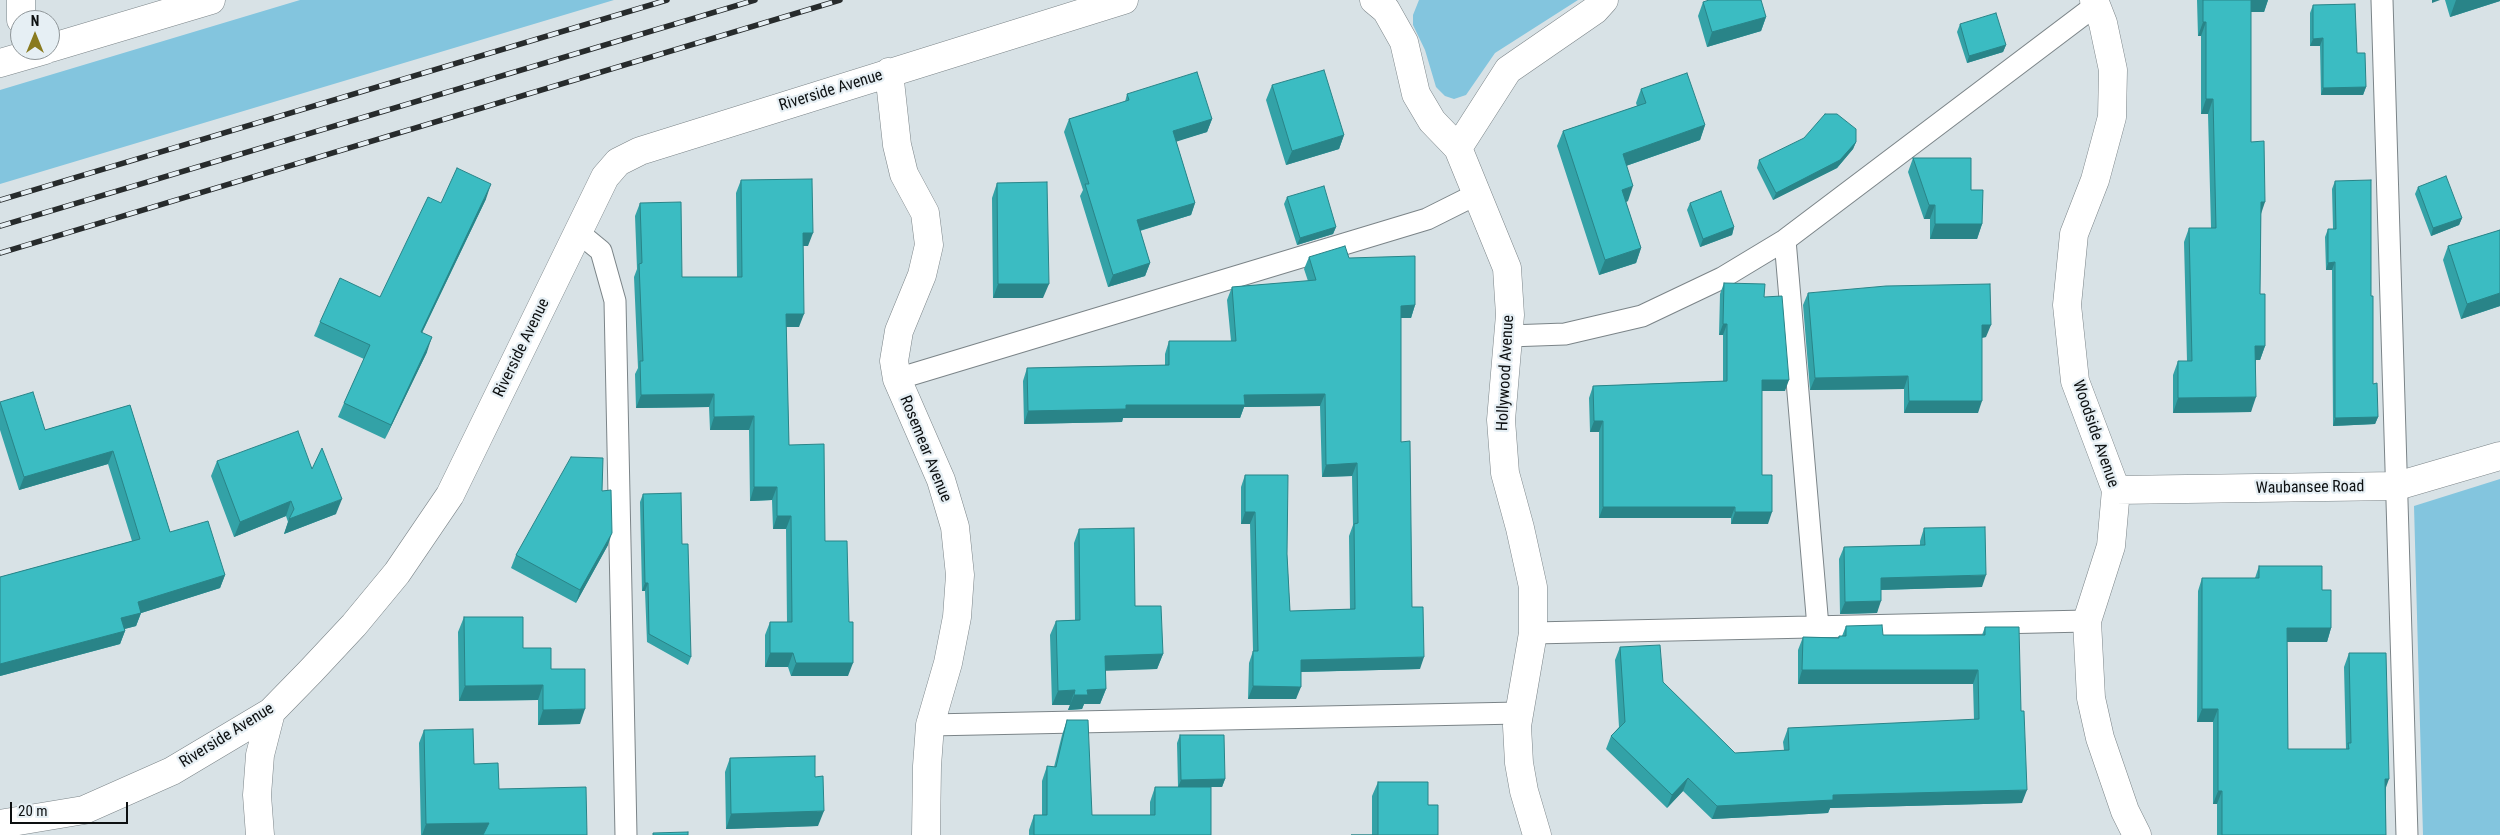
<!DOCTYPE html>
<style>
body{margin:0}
#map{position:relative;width:2500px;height:835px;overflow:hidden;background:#d8e2e6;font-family:"Roboto Condensed",sans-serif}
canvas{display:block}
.north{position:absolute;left:10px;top:10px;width:50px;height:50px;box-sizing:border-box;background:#e6eff4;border:1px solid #8f9699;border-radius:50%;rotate:0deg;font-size:14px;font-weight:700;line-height:20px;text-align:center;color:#0d1011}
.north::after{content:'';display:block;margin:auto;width:18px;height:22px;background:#897a1f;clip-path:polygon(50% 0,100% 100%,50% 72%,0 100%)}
.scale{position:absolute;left:10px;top:802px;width:118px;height:22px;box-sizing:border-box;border:2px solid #0d1011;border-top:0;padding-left:6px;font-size:15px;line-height:18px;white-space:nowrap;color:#0d1011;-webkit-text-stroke:4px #e6eff4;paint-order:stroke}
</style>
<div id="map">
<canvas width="2500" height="835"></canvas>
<div class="north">N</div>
<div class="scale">20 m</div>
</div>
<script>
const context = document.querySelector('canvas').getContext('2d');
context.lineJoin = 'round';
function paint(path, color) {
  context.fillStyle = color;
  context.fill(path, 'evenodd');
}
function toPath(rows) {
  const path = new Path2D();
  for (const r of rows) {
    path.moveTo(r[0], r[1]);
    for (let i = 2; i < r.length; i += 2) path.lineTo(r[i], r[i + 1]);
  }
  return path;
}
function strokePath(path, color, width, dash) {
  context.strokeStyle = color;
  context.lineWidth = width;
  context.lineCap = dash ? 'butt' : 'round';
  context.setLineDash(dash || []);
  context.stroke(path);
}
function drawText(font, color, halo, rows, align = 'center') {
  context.font = font + ' "Roboto Condensed",sans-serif';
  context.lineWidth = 4.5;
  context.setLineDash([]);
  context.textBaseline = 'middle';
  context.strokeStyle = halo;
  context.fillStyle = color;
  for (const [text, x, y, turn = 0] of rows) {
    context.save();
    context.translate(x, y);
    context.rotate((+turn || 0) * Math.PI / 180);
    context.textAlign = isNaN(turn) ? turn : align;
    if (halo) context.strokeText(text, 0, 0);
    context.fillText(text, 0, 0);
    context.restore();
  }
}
paint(toPath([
 [300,0,614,0,0,184,0,90],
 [1419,0,1578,0,1495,53,1466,95,1454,99,1445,96,1436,87,1425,50,1413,25,1413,15],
 [2500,479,2500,835,2423,835,2414,506]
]), '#83c5de');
const service = toPath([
 [2382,0,2407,835],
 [578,232,601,251,615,301,626,835],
 [1785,240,1818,627],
 [1509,336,1565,334,1642,316,1722,278,1785,240,2096,5],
 [897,379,1427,219,1477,194],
 [1533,633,2087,621],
 [930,725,1519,713]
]);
const minor = toPath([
 [21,0,21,20],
 [1374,0,1386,10,1404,42,1416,94,1432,121,1458,148,1507,268,1510,315,1501,420,1505,473,1520,528,1533,587,1533,633,1517,726,1519,763,1524,791,1537,835],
 [2094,0,2103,23,2113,70,2112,117,2095,180,2074,234,2067,305,2075,381,2116,490,2111,546,2087,621,2091,698,2100,738,2125,811,2137,835],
 [889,72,897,145,904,174,925,213,929,245,922,275,899,331,894,361,897,379,941,480,955,527,960,575,957,617,948,663,930,725,927,766,926,835],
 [1458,148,1508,70,1595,10,1604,0],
 [2116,490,2397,486,2500,456],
 [0,824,84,810,172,771,271,712,311,671,354,625,397,573,450,495,605,177,618,162,640,151,1124,0],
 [260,835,257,795,260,755,271,712]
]);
const tertiary = toPath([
 [50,48,211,0],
 [0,63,45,50]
]);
strokePath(service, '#7b8488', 23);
strokePath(minor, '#7b8488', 29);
strokePath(tertiary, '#7b8488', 29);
strokePath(service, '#fff', 21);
strokePath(minor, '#fff', 28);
strokePath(tertiary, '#fff', 28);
const rail = toPath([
 [0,200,667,0],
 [0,226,755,0],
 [0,253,840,0]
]);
strokePath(rail, '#272b2c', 5.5);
strokePath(rail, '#e6eff4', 4, [11]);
paint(toPath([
 [2197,0,2268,0,2264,12,2251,12,2251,142,2261,212,2260,294,2265,346,2260,360,2256,360,2251,412,2173,413,2173,375,2178,361,2187,361,2184,242,2189,228,2211,228,2208,114,2201,114,2201,36,2198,36],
 [2445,0,2500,0,2500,1,2450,17],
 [1703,2,1766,17,1761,31,1707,47,1698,16],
 [2313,5,2357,53,2366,87,2363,95,2321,95,2320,46,2310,46,2310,13],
 [1960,24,2006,45,2003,52,1967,63,1957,32],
 [1272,85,1344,135,1339,149,1286,165,1266,100],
 [1641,89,1705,125,1700,140,1626,166,1628,201,1626,202,1641,248,1636,263,1599,275,1557,146,1563,131,1637,106,1636,103],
 [1127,94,1212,119,1207,132,1176,141,1195,203,1191,215,1140,231,1150,263,1145,276,1108,287,1080,196,1083,190,1064,132,1069,119,1125,102],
 [1856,142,1853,149,1837,168,1773,200,1757,168,1759,160],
 [1913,158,1971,190,1982,224,1977,239,1930,239,1930,219,1924,219,1908,172],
 [741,180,808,246,803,246,799,327,786,327,789,445,825,541,848,676,791,676,788,667,765,667,765,635,770,622,787,622,786,529,773,529,772,500,750,501,749,430,710,430,709,407,636,408,635,374,638,368,634,277,637,269,635,216,640,203,682,277,737,277,736,193],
 [2335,181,2371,296,2373,384,2378,417,2375,424,2333,426,2332,270,2326,270,2325,237,2328,229,2333,229,2332,189],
 [997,183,1043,298,993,298,992,198],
 [2418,187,2462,218,2459,225,2431,236,2415,194],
 [1287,197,1336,227,1333,234,1297,245,1284,204],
 [486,199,422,333,427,352,385,439,338,417,344,403,364,359,314,336,320,322,380,297,441,203],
 [1690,203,1734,227,1732,235,1700,247,1687,210],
 [2500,230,2500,306,2461,319,2443,260,2448,246],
 [1309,257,1349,258,1415,305,1411,318,1401,318,1401,442,1412,607,1420,669,1301,672,1296,699,1248,699,1249,663,1253,651,1250,524,1241,524,1241,487,1245,475,1287,554,1290,611,1350,609,1349,536,1353,525,1352,476,1322,477,1320,406,1244,407,1240,418,1123,418,1122,422,1024,424,1023,381,1027,368,1165,365,1165,354,1169,341,1231,341,1227,300,1232,287,1308,281,1304,269],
 [1724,283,1764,297,1785,391,1762,391,1762,475,1768,524,1731,524,1731,518,1599,518,1599,432,1590,432,1589,398,1593,386,1723,381,1723,335,1719,335,1720,294],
 [1808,293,1986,337,1982,338,1978,413,1904,413,1904,389,1810,390,1803,305],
 [0,402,45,430,130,405,170,532,225,575,220,588,141,613,136,626,124,629,125,631,120,644,0,676,0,577,132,541,108,464,19,490,0,430],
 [217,461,312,469,336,514,284,534,288,522,286,516,234,537,211,476],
 [602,491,608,545,576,603,511,568,516,555],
 [643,494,691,657,688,665,647,642,645,591,642,591,640,502],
 [1924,528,1982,587,1881,590,1877,613,1840,614,1839,559,1844,547,1920,545,1920,541],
 [1079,529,1135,606,1163,654,1157,669,1105,670,1106,689,1100,704,1084,704,1082,709,1068,710,1070,705,1052,705,1050,635,1056,621,1075,620,1074,543],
 [2259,566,2322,590,2331,628,2327,642,2287,642,2288,749,2346,749,2344,667,2349,653,2386,788,2386,835,2217,835,2217,804,2213,804,2213,722,2197,722,2198,591,2202,578,2255,578],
 [464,617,523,648,551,669,580,724,538,725,538,700,459,701,458,632],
 [1846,626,1883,635,1982,635,1985,627,2022,803,1830,808,1828,813,1712,819,1683,791,1667,808,1606,749,1611,736,1619,727,1615,660,1620,647,1663,682,1735,753,1784,750,1783,742,1788,728,1974,720,1973,684,1798,684,1798,650,1803,637,1838,638,1839,636,1842,636],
 [1067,720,1092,815,1150,815,1150,802,1155,787,1178,787,1177,743,1180,735,1225,779,1222,787,1192,787,1211,835,1029,835,1029,830,1034,815,1042,815,1042,781,1047,766,1054,767,1062,735],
 [424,730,474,764,499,789,587,835,421,835,419,743],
 [730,758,815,777,818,826,726,829,725,772],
 [1378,782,1428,805,1438,835,1372,835,1372,796]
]), '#33a2a7');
paint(toPath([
 [2250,0,2268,0,2264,12,2246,12],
 [2432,0,2440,0,2432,3],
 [2456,0,2500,0,2500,1,2450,17],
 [1766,17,1761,31,1707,47,1712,32],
 [2203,22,2206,22,2201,36,2198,36],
 [2323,38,2320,46,2310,46,2313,39],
 [2006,45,2003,52,1967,63,1969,56],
 [2366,87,2363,95,2321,95,2323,88],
 [2206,99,2213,99,2208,114,2201,114],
 [1212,119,1207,132,1169,144,1173,131],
 [1705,125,1700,140,1617,169,1623,154],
 [1344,135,1339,149,1286,165,1292,151],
 [1856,142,1853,149,1837,168,1773,200,1776,193],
 [491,184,486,199,415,347,421,332],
 [1633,186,1628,201,1617,205,1622,190],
 [2261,202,2265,202,2260,217],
 [1195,203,1191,215,1132,233,1137,220],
 [1929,205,1935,205,1930,219,1924,219],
 [2462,218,2459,225,2431,236,2433,228],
 [1935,224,1982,224,1977,239,1930,239],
 [1336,227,1333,234,1297,245,1300,238],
 [1734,227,1732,235,1700,247,1703,239],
 [803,233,813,233,808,246,798,246],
 [1641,248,1636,263,1599,275,1605,260],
 [2335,262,2332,270,2326,270,2328,263],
 [1150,263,1145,276,1108,287,1113,275],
 [998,284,1049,284,1043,298,993,298],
 [2500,293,2500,306,2461,319,2467,304],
 [1415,305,1411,318,1397,318,1401,306],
 [786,314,804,314,799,327,781,327],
 [1723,324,1727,324,1723,335,1719,335],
 [1982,325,1991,325,1986,337,1978,338],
 [432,337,427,352,385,439,391,425],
 [2255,346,2265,346,2260,360,2250,360],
 [1908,376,1904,389,1810,390,1815,378],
 [1762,380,1789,380,1785,391,1758,391],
 [714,394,709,407,636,408,641,395],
 [1325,394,1320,406,1244,407,1240,418,1123,418,1122,422,1024,424,1028,411,1244,395],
 [2256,397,2251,412,2173,413,2178,398],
 [1909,401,1982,401,1978,413,1904,413],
 [754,416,749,430,710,430,714,417],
 [2378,417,2375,424,2333,426,2335,418],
 [1594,421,1603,421,1599,432,1590,432],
 [113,451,108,464,19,490,24,477],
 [1357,463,1352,476,1322,477,1326,465],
 [754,487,777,487,772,500,750,501],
 [342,499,336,514,284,534,289,519],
 [291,501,286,516,234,537,240,522],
 [1603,507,1735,507,1731,518,1599,518],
 [1245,512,1255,512,1250,524,1241,524],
 [1735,512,1772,512,1768,524,1731,524],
 [777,516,791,516,786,529,773,529],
 [612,533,608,545,576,603,580,590],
 [225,575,220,588,135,615,141,613,136,626,117,631,121,618,138,602],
 [1986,575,1982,587,1876,590,1881,578],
 [645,583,648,583,645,591,642,591],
 [1881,601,1877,613,1840,614,1845,602],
 [2287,628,2331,628,2327,642,2282,642],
 [125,631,120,644,0,676,0,664],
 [770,653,793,653,788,667,765,667],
 [1163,654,1157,669,1100,671,1105,656],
 [1424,657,1420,669,1296,672,1301,660],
 [796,663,853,663,848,676,791,676],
 [1802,670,1978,670,1973,684,1798,684],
 [543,685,538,700,459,701,465,686],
 [1253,686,1301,687,1296,699,1248,699],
 [1106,689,1100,704,1084,704,1082,709,1068,710,1074,695,1087,690],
 [1075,690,1070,705,1052,705,1058,691],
 [585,709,580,724,538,725,543,710],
 [2202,709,2218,709,2213,722,2197,722],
 [1688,778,1683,791,1667,808,1672,795],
 [1225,779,1222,787,1178,787,1181,780],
 [2385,779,2389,779,2384,793],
 [2027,790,2022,803,1830,808,1828,813,1712,819,1717,806,1833,795],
 [2218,791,2222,791,2217,804,2213,804],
 [824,811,818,826,726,829,731,814],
 [489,823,485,835,422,835,426,824]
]), '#298488');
const building = toPath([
 [1709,0,1761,0,1766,17,1712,32,1703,2,1709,0],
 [2203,0,2251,0,2251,142,2264,141,2265,202,2261,202,2260,294,2265,294,2265,346,2255,346,2256,397,2178,398,2178,361,2192,361,2189,228,2216,228,2213,99,2206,99,2206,22,2203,22,2203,0],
 [2355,4,2357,53,2365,53,2366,87,2323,88,2323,38,2313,39,2313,5,2355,4],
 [1996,13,2006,45,1969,56,1960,24,1996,13],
 [1324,70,1344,135,1292,151,1272,85,1324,70],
 [1197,72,1212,119,1173,131,1195,203,1137,220,1150,263,1113,275,1085,184,1089,184,1069,119,1129,100,1127,94,1197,72],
 [1687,73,1705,125,1623,154,1633,186,1622,190,1641,248,1605,260,1563,131,1646,103,1641,89,1687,73],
 [1825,114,1837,114,1856,129,1856,142,1840,160,1776,193,1759,160,1804,138,1825,114],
 [1913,158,1971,158,1971,190,1983,190,1982,224,1935,224,1935,205,1929,205,1913,158],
 [457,168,491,184,421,332,432,337,391,425,344,403,370,345,320,322,340,278,380,297,428,197,441,203,457,168],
 [2446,176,2462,218,2433,228,2418,187,2446,176],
 [812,179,813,233,803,233,804,314,786,314,789,445,824,444,825,541,847,541,849,622,853,622,853,663,796,663,793,653,770,653,770,622,792,622,791,516,777,516,777,487,754,487,754,416,714,417,714,394,641,395,640,361,643,361,639,264,642,263,640,203,681,202,682,277,742,277,741,180,812,179],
 [2371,180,2371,296,2373,296,2373,384,2377,383,2378,417,2335,418,2335,262,2328,263,2328,229,2336,229,2335,181,2371,180],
 [1047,182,1049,284,998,284,997,183,1047,182],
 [1324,186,1336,227,1300,238,1287,197,1324,186],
 [1721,191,1734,227,1703,239,1690,203,1721,191],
 [2500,230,2500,293,2467,304,2448,246,2500,230],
 [1345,246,1349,258,1415,256,1415,305,1401,306,1401,442,1410,441,1412,607,1423,607,1424,657,1301,660,1301,687,1253,686,1253,651,1258,651,1255,512,1245,512,1245,475,1288,475,1287,554,1290,611,1355,609,1354,524,1358,523,1357,463,1326,465,1325,394,1244,395,1245,405,1126,405,1126,409,1028,411,1027,368,1169,365,1169,341,1236,341,1232,287,1316,280,1309,257,1345,246],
 [1724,283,1765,284,1764,297,1782,296,1789,380,1762,380,1762,475,1772,475,1772,512,1735,512,1735,507,1603,507,1603,421,1594,421,1593,386,1727,381,1727,324,1723,324,1724,283],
 [1990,284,1991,325,1982,325,1982,401,1909,401,1908,376,1815,378,1808,293,1886,286,1990,284],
 [33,392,45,430,130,405,170,532,208,521,225,575,138,602,141,613,121,618,125,631,0,664,0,577,140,539,113,451,24,477,0,402,33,392],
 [298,431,312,469,322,448,342,499,289,519,294,509,291,501,240,522,217,461,298,431],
 [571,457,603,458,602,491,611,490,612,533,580,590,516,555,571,457],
 [681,493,682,544,688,544,691,657,649,634,648,583,645,583,643,494,681,493],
 [1985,527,1986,575,1881,578,1881,601,1845,602,1844,547,1925,545,1924,528,1985,527],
 [1134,528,1135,606,1161,606,1163,654,1105,656,1106,689,1087,690,1088,695,1074,695,1075,690,1058,691,1056,621,1080,620,1079,529,1134,528],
 [2259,566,2322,566,2322,590,2331,590,2331,628,2287,628,2288,749,2349,749,2348,743,2351,743,2349,653,2386,653,2389,779,2385,779,2386,835,2222,835,2222,791,2218,791,2218,709,2202,709,2202,578,2259,578,2259,566],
 [464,617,523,617,523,648,551,648,551,669,585,669,585,709,543,710,543,685,465,686,464,617],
 [1882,625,1883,635,1985,635,1985,627,2019,627,2021,711,2024,711,2027,790,1833,795,1833,800,1717,806,1688,778,1672,795,1611,736,1625,722,1620,647,1660,645,1663,682,1735,753,1789,750,1788,728,1979,719,1978,670,1802,670,1803,637,1839,638,1839,636,1846,636,1846,626,1882,625],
 [1067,720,1088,720,1092,815,1155,815,1155,787,1211,787,1211,835,1034,835,1034,815,1047,815,1047,766,1056,767,1067,720],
 [473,729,474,764,498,763,499,789,586,787,587,835,483,835,489,823,426,824,424,730,473,729],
 [1180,735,1224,735,1225,779,1181,780,1180,735],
 [815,756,815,777,823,776,824,811,731,814,730,758,815,756],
 [1378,782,1428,782,1428,805,1438,805,1438,835,1351,835,1378,835,1378,782],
 [688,832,688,835,653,835,653,833,688,832]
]);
paint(building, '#3bbcc2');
strokePath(building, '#298488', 1);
drawText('16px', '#0d1011', '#e6eff4', [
 ["Riverside Avenue",831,91,-17],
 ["Riverside Avenue",522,348,-64],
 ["Hollywood Avenue",1506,373,-87],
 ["Woodside Avenue",2095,434,71],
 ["Rosemear Avenue",925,449,68],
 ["Waubansee Road",2310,488,-1],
 ["Riverside Avenue",227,736,-32]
]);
</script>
